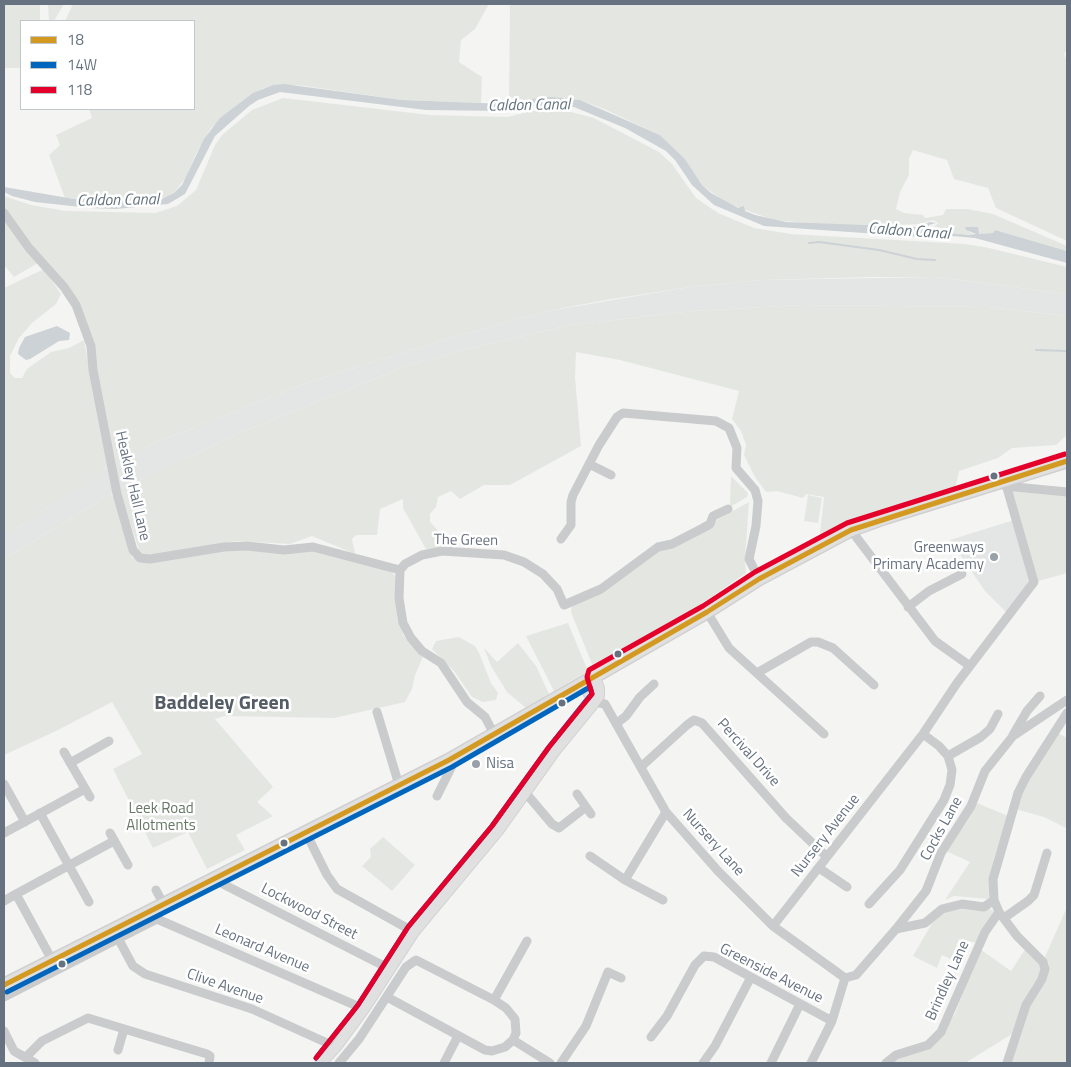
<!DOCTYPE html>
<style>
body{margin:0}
#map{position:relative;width:1071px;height:1067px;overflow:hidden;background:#f4f4f3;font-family:"Titillium Web",sans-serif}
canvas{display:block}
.frame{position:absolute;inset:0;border:5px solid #677280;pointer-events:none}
.legend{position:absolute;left:20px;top:20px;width:175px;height:90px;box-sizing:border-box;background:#fff;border:1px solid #c2c7cc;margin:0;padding:6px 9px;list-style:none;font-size:15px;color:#677280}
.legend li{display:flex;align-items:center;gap:10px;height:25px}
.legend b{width:25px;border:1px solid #c2c7cc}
</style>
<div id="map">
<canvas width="1071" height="1067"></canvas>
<div class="frame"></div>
<ul class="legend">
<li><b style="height:6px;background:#d39920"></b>18</li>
<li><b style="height:6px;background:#0065bd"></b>14W</li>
<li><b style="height:6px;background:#e4002b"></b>118</li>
</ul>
</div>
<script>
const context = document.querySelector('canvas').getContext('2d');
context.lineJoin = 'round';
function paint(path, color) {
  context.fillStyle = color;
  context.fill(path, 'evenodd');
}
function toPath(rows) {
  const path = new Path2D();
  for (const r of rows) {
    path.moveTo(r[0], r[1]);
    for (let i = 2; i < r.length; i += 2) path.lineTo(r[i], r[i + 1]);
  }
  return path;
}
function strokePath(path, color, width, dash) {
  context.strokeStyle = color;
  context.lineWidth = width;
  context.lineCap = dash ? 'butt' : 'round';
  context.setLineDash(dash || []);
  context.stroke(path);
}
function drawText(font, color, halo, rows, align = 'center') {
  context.font = font + ' "Titillium Web",sans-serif';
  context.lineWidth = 5;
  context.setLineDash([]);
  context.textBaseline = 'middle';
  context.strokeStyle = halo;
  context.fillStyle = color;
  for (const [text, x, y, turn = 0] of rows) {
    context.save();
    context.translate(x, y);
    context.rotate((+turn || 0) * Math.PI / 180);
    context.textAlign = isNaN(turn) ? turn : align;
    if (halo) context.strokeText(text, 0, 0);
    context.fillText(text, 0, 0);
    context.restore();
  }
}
paint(toPath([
 [935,277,1067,294,1067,316,988,307,801,305,693,311,570,325,463,350,404,367,251,428,111,494,4,559,4,537,100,472,143,448,301,385,440,341,548,311,690,287,761,280],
 [1014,520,1031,575,1029,585,1007,613,985,591,950,540]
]), '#e4e6e5');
paint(toPath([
 [4,4,40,4,40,21,21,21,21,68,4,68],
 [48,4,64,4,54,21,49,21],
 [73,4,489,4,475,29,461,40,459,62,482,77,481,103,402,100,297,85,273,85,262,89,211,128,195,156,187,176,174,193,168,197,150,202,99,201,65,198,49,155,60,145,56,135,92,118,89,109,194,109,194,21,65,21],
 [510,4,1067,4,1067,50,1064,54,1067,62,1067,241,996,208,988,188,954,179,947,160,913,150,909,158,909,175,900,192,896,209,904,213,923,215,925,218,943,215,946,209,968,209,993,214,1067,246,1067,251,995,230,993,233,979,234,966,230,975,235,947,233,945,229,933,228,938,223,933,220,920,224,896,225,893,231,774,220,728,204,702,185,685,159,660,135,604,109,580,100,563,98,523,100,514,105,514,99,511,97,509,103],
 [283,98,430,115,508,117,531,111,567,111,594,118,659,152,672,164,696,198,718,213,754,228,791,234,965,244,989,248,1067,267,1067,294,935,277,875,277,761,280,690,287,606,300,548,311,440,341,301,385,143,448,116,464,97,379,92,338,42,259,4,207,4,196,31,205,66,211,155,213,177,206,196,190,215,145,222,135,252,110],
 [4,220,38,263,14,277,4,265],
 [44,269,61,294,56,304,32,323,19,338,10,356,10,373,15,378,22,378,27,369,51,352,69,348,84,340,108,467,4,537,4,288],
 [801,305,988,307,1067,316,1067,435,1056,445,1012,448,998,458,959,471,955,489,880,512,856,522,819,543,824,497,806,494,803,498,777,491,766,492,755,477,744,455,746,445,741,431,732,419,739,391,620,360,576,352,575,377,581,446,510,485,484,485,460,499,451,491,438,497,436,507,430,514,430,522,441,534,444,547,426,549,403,508,403,499,380,509,377,535,356,535,352,539,355,554,312,536,290,544,237,541,150,555,143,554,139,550,120,493,121,489,251,428,404,367,463,350,570,325,693,311],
 [731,476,748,493,747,497,730,507],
 [1009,489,1067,494,1067,573,1038,581],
 [111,494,116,501,132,558,246,549,305,551,325,552,390,570,395,576,399,622,404,636,423,657,415,675,412,689,405,702,334,718,224,716,215,719,273,787,257,802,273,816,236,835,245,850,207,869,188,832,153,848,113,769,142,754,112,702,56,731,4,755,4,559],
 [808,495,822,498,818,523,804,521],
 [749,502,745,559,746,573,657,635,594,669,571,612,572,606,658,549,711,527,718,519],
 [568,623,588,671,554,691,526,636],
 [459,637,475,646,479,653,491,683,498,693,496,700,483,702,472,697,454,671,432,649,436,641],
 [518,643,536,666,549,694,526,708,507,692,491,666,484,648,497,662],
 [1058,733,1067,738,1066,828,1044,817,1015,809,1022,791],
 [977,803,1008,816,994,858,990,894,988,899,954,896,945,900,970,862,946,851],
 [383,837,415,865,392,891,362,866,371,857,370,849],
 [1067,907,1067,1063,1008,1063,1026,1011,1048,970,1049,964,1044,959],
 [951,908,988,908,995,912,977,943,959,939,951,959,942,955,937,968,913,956,938,913],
 [1026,948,1040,963,1042,971,1032,986,1012,1034,965,1063,891,1063,942,1033,955,1014,980,949,1011,971]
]), '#e4e7e1');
paint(toPath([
 [284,84,402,100,507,104,511,108,504,111,426,110,280,92,258,100,249,106,215,136,185,194,168,204,116,209,90,208,35,202,12,196,4,192,4,187,74,199,156,202,174,193,182,185,204,139,220,118,253,93,273,85],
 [551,97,580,100,660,135,685,159,702,185,711,193,738,208,744,206,745,211,755,215,786,222,918,227,930,222,936,223,929,225,928,228,938,232,970,235,976,234,966,230,965,227,978,227,979,234,993,233,995,230,1067,251,1067,263,975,238,940,235,935,238,764,226,714,205,692,185,675,160,666,151,625,128,574,107,557,106,514,107,514,105,523,100],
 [57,326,70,333,69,340,59,341,30,359,26,360,18,354,19,348,25,337]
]), '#ccd2d5');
strokePath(toPath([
 [809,243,819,242,879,250,917,259,935,260],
 [1036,350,1067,351]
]), '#ccd2d5', 2);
const major = toPath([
 [581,684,594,700],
 [321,1063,336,1047,364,1009,414,932,498,831,555,751,591,707,599,696,599,688,594,676]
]);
const highway = toPath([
 [4,985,449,760,707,612,759,579,851,530,884,518,1067,461]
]);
strokePath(major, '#d0d1d1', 12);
strokePath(highway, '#d0d0d1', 15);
strokePath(toPath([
 [4,213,29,248,64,287,76,305,91,346,93,370,117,494,133,550,140,558,150,559,224,547,247,546,284,550,313,547,400,570],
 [589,464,611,475],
 [1005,486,1067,492],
 [851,530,935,641,970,666],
 [561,539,571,525,571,502,573,495,599,445,617,417,623,413,716,421,729,428,737,448,736,468,755,490,758,501,756,526,749,559,759,579],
 [908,607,929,591,962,574],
 [707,612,729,648,824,734],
 [757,673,811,642,818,642,833,648,874,685],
 [594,702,605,704,666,812,718,871,773,926,845,978],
 [377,712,399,785],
 [616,724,626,716,640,697,654,684],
 [494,734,485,717,467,702,441,663,422,651,411,638,403,623,399,598,400,570,405,564,422,555,442,551,504,555,524,562,543,574,557,589,564,605,601,589,658,547,672,544,703,528,710,524,713,516,728,509],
 [1013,735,1027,711,1040,696],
 [64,752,90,797],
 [948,756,981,737,990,729,998,714],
 [70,763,109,741],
 [642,766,687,725,694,720,702,723,786,818,827,857],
 [4,784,25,822],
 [525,792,552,824,559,828,586,807],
 [577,794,591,814],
 [437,796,452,766,449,760],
 [40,813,89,902],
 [4,833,85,789],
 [110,833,128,865],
 [306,833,327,875,337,889,414,932],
 [590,856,625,880,663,900],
 [819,868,847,887],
 [215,880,390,969],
 [625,880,666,812],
 [156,890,164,905],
 [4,901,16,894],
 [869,904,900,870,944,800,950,785,952,770,948,756,939,746,923,734],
 [151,911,157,919,364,1009],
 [1004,918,1028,901,1034,895,1047,853],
 [773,926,923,734,957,683,1034,582,1005,481],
 [896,929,925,923,942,909,962,904,984,907,994,900],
 [118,938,133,966,145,974,252,1009,336,1047],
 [52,960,16,894,114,841],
 [845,978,856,975,896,929,926,891,941,853,971,806,985,771,1013,736,1067,700],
 [4,997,157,919],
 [494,1000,527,941],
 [4,1031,14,1051,35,1063],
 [651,1037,667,1016,695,965,704,956,714,957,832,1021],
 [513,1040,550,1063],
 [118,1050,124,1029],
 [26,1057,42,1041,88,1018,207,1054,210,1056,209,1063],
 [339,1063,359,1039,406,967,416,960,494,1000,506,1008,515,1019,516,1033,513,1040,505,1047,492,1051,485,1050,387,997],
 [444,1063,458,1036],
 [561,1063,586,1026,608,972,621,978],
 [703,1063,715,1046,751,977],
 [771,1063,800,1004],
 [811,1063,832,1021,845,978],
 [886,1063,896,1055,928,1045,941,1032,985,932,999,912],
 [1007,1063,1026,1005,1042,979,1045,969,1043,962,1017,936,999,912,994,900,993,879,1018,793,1026,777,1067,713]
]), '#cacbcc', 9);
strokePath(major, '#dfe0df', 10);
strokePath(highway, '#dfe0df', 12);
strokePath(toPath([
 [4,985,449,760,707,612,759,579,851,530,1067,461]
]), '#d39920', 5);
strokePath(toPath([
 [7,992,452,767,590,687,592,694,585,702,549,747,492,826,408,927,358,1005,316,1058]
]), '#0065bd', 5);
strokePath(toPath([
 [316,1058,358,1005,408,927,492,826,549,747,592,694,587,677,589,670,703,606,755,572,847,523,1065,454]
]), '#e4002b', 5);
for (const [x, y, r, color] of [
 [994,476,4.5,"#677280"],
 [994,557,5,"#98a0a8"],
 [618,654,4.5,"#677280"],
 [562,703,4.5,"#677280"],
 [476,764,5,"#98a0a8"],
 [284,843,4.5,"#677280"],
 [62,964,4.5,"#677280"]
]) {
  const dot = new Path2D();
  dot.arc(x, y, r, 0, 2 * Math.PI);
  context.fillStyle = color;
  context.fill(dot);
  strokePath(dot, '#fff', 2);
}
drawText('15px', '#677280', '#fff', [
 ["Heakley Hall Lane",132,486,77],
 ["The Green",466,541,1],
 ["Percival Drive",748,753,48],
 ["Cocks Lane",942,829,-61],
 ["Nursery Avenue",826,836,-52],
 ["Nursery Lane",713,843,48],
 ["Lockwood Street",309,912,27],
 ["Leonard Avenue",262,949,23],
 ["Greenside Avenue",771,974,27],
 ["Brindley Lane",948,981,-66],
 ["Clive Avenue",225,987,19]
]);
drawText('15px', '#677280', '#fff', [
 ["Greenways",984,548],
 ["Primary Academy",984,565],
 ["Nisa",486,764,"left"]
], 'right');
drawText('15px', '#677865', '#fff', [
 ["Leek Road",161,809],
 ["Allotments",161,826]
]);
drawText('italic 16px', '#63737d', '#fff', [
 ["Caldon Canal",529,106,-1],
 ["Caldon Canal",118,201,-1],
 ["Caldon Canal",909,232,4]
]);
drawText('bold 20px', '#545c66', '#fff', [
 ["Baddeley Green",222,704]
]);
</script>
